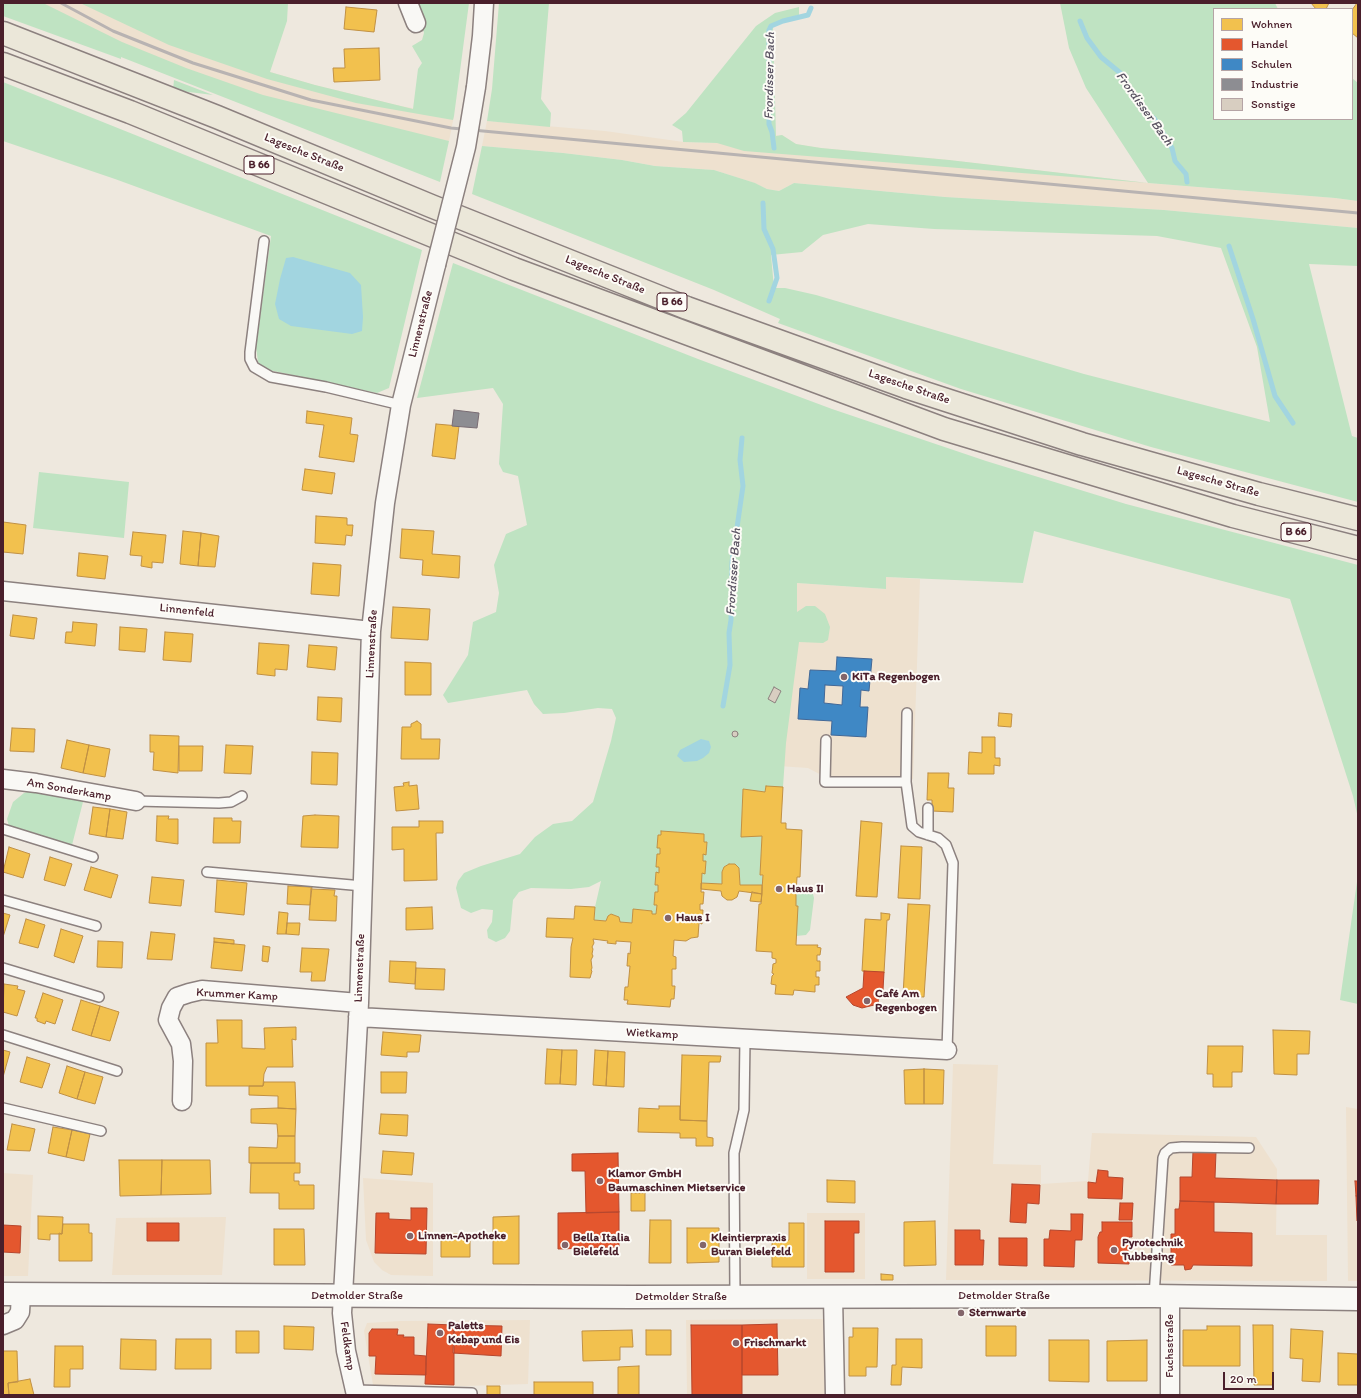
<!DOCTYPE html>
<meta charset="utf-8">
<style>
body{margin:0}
#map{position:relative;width:1361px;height:1398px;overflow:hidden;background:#eee8de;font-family:Itim,sans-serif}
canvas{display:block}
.frame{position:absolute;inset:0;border:4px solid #4a1f2b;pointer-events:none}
.legend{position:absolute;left:1213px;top:8px;width:140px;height:112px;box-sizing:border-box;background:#fdfcf7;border:1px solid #b5a4a5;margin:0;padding:5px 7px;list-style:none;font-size:12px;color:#4a1f2b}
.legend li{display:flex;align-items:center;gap:8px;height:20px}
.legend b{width:20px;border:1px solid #b5a4a5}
.scale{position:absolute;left:1223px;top:1372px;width:51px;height:18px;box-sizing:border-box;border:2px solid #4a1f2b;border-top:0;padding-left:5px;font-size:12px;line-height:14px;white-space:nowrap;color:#4a1f2b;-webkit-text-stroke:3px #fdfcf7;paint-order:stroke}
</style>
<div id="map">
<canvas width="1361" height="1398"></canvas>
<div class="frame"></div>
<ul class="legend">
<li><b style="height:11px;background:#f2c14e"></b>Wohnen</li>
<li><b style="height:11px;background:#e4572e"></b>Handel</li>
<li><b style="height:11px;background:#3f88c5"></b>Schulen</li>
<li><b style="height:11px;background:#8d8d92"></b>Industrie</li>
<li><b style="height:11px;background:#d8cec1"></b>Sonstige</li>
</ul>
<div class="scale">20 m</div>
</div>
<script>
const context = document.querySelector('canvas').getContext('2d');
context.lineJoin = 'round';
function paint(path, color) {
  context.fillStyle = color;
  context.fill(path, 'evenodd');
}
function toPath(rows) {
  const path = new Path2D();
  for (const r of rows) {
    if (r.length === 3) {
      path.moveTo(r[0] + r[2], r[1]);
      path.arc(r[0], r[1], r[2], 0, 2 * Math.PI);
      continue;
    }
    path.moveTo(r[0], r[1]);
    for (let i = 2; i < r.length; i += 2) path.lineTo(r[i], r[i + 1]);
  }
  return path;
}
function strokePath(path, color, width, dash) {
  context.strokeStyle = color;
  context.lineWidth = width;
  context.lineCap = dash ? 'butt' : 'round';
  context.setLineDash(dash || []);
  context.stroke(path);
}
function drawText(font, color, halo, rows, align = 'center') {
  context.font = font + ' Itim,sans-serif';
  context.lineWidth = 4;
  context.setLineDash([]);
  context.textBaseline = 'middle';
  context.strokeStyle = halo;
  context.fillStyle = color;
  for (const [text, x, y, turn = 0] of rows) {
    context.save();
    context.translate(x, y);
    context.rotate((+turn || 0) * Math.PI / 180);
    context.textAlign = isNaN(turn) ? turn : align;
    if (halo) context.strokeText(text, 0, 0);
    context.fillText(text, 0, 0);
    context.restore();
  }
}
paint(toPath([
 [32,3,81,3,253,67,315,85,401,106,454,116,449,141,402,136,247,101],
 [487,121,605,131,684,142,717,143,782,135,796,144,821,148,949,160,1148,183,1335,198,1358,201,1358,228,1164,210,945,197,794,183,779,191,767,189,754,183,714,170,655,166,622,160,563,153,482,146],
 [886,577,920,579,913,779,827,778,808,768,778,766,797,583,886,589],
 [953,1064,998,1065,993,1164,1041,1165,1041,1184,1088,1181,1092,1133,1256,1137,1277,1169,1276,1235,1327,1235,1327,1281,946,1280],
 [1346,1107,1358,1109,1358,1281,1348,1281],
 [3,1173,33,1175,28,1276,3,1276],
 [363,1178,433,1183,433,1276,391,1275,382,1270,374,1262,366,1240],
 [807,1213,865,1213,865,1279,807,1279],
 [226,1217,222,1275,112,1275,116,1218],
 [825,1319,826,1395,687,1395,686,1320],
 [530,1320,528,1384,465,1386,373,1385,364,1331,367,1323,401,1321]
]), '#eee1cf');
paint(toPath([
 [3,3,43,3,122,42,186,68,263,95,449,141,440,182,121,57,121,59,3,16],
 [80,3,288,3,287,21,270,72,315,85,413,109,418,69,422,63,412,46,422,40,424,33,416,3,469,3,454,116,453,120,356,103,267,79,169,45],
 [499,3,549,3,541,99,551,113,550,127,487,121,492,89],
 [1060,3,1275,3,1278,9,1214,9,1214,119,1352,119,1352,78,1358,83,1358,201,1335,198,1148,183,744,151,717,143,683,142,682,131,672,125,686,113,756,26,775,13,799,7,799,15,783,20,773,27,776,136,782,135,796,144,821,148,949,160,1148,183,1086,88,1069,48],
 [174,80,213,95,173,90],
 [3,82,422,250,389,388,377,393,269,370,263,367,258,362,256,347,271,236,115,179,3,141],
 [482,146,563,153,622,160,655,166,714,170,755,183,767,189,779,191,794,183,945,197,1164,210,1358,228,1358,266,1309,264,1352,436,1358,438,1358,502,1151,447,961,389,778,323,780,319,714,290,472,194],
 [868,224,934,229,1157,236,1221,248,1257,347,1270,422,1084,374,816,295,785,288,774,288,771,255,802,252,823,235],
 [453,263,698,359,832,409,986,461,1126,504,1358,565,1358,818,1353,796,1290,599,1034,531,1023,583,886,577,886,589,797,583,797,612,806,606,815,606,825,614,830,627,828,640,823,643,799,642,786,743,783,787,766,787,765,792,743,789,741,836,762,836,760,875,763,876,762,885,740,885,739,868,735,864,729,864,724,867,722,872,722,884,701,883,702,873,705,873,706,861,703,861,703,854,706,854,707,842,704,842,704,834,661,831,661,835,658,835,657,847,660,848,660,854,657,854,656,866,659,867,659,873,656,873,655,885,658,885,658,892,655,892,654,905,657,905,656,914,652,914,652,911,633,909,632,923,620,922,619,917,611,914,608,916,606,921,594,920,595,907,601,881,589,887,571,889,531,888,519,892,513,900,510,931,505,938,496,942,488,938,487,930,492,922,493,910,482,909,471,913,461,908,456,888,458,881,464,873,481,866,520,854,535,837,553,824,572,821,593,802,611,741,616,718,612,709,598,708,564,713,543,714,534,704,527,690,448,703,443,695,468,655,473,622,496,612,499,593,494,565,506,534,527,525,518,476,503,472,499,464,503,404,493,388,417,398],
 [39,472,129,482,124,538,33,528],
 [31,791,84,798,72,845,9,826,7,819,13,802,24,793],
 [1358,875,1358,1004,1340,1000],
 [800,893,813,894,814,898,810,930,806,935,796,936,796,894]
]), '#bfe3c2');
paint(toPath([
 [293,257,350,273,361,285,363,317,362,331,352,334,291,326,279,319,275,304,280,279,286,258],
 [701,739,709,741,711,747,709,753,703,758,697,761,684,762,677,756,680,750]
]), '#a2d5e0');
const homes = toPath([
 [1311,3,1329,3,1326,9,1316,9,1311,3],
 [1357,3,1358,3,1358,38,1352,33,1352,10,1357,3],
 [346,7,377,10,374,32,344,29,346,7],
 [379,48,380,80,334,82,333,68,345,68,344,49,379,48],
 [307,411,352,418,350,434,358,435,354,462,319,457,324,425,306,423,307,411],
 [436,424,459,426,455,459,432,456,436,424],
 [305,469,335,473,332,494,302,490,305,469],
 [316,516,347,518,347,525,353,525,352,536,346,535,345,545,315,543,316,516],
 [3,522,26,525,23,554,3,552,3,522],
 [402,529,434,531,432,554,460,556,459,578,422,575,423,560,400,558,402,529],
 [183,531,201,533,198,566,180,564,183,531],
 [133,532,166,535,163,563,152,562,152,568,141,566,142,556,130,555,133,532],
 [201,533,219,536,215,567,198,566,201,533],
 [79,553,108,556,105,579,77,576,79,553],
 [313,563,341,565,339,596,311,594,313,563],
 [393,607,430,609,428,640,391,638,393,607],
 [13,615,37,618,34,639,10,636,13,615],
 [73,622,97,624,95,646,65,643,66,632,72,632,73,622],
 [120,627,147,629,145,652,119,650,120,627],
 [165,632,193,634,191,662,163,660,165,632],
 [259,643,289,645,287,670,275,669,275,676,257,674,259,643],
 [309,645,337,647,335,670,307,667,309,645],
 [405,662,431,663,431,695,405,695,405,662],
 [318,697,342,698,341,722,317,720,318,697],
 [999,713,1012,714,1011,727,998,726,999,713],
 [417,721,421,724,421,739,440,739,439,759,401,759,402,727,411,727,411,724,417,721],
 [12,728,35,729,34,752,10,751,12,728],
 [150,735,179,736,178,773,153,770,154,752,150,752,150,735],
 [982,737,995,737,995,758,1000,758,1000,766,994,765,994,774,968,774,969,752,982,753,982,737],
 [67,740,89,745,83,773,61,768,67,740],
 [89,745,110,749,105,777,83,773,89,745],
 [226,745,253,746,251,774,224,773,226,745],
 [179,746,203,746,202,771,179,771,179,746],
 [312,752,338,753,337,785,311,784,312,752],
 [928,773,949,773,948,788,954,788,953,812,932,811,932,800,927,800,928,773],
 [409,782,409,786,417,785,419,809,396,811,394,787,404,786,403,783,409,782],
 [766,786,783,787,781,823,786,823,786,829,802,830,800,877,797,877,796,894,796,906,798,906,796,945,818,945,817,947,821,948,820,955,817,955,817,961,820,961,820,971,816,971,816,977,819,977,819,985,815,985,815,992,794,990,793,995,775,994,776,985,771,984,772,976,774,974,772,973,773,964,776,963,776,959,772,958,772,952,756,951,759,904,761,904,763,875,760,875,762,836,741,837,743,789,765,792,766,786],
 [93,807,110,809,106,837,89,834,93,807],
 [110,809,127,812,123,839,106,837,110,809],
 [315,815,339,816,338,848,301,847,303,816,315,815],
 [157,816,169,816,168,819,178,819,178,844,156,841,157,816],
 [214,818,232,818,232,821,241,821,240,843,213,843,214,818],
 [419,821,443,821,443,833,436,833,437,880,404,881,404,849,392,850,392,827,419,827,419,821],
 [861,821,882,823,877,897,856,896,861,821],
 [661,831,704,834,704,842,707,842,706,855,703,854,703,861,706,861,705,874,702,873,701,892,704,892,703,904,700,904,700,910,703,910,702,924,699,923,698,937,691,938,686,941,674,940,673,956,676,957,676,969,672,969,672,986,675,986,674,999,671,999,670,1007,627,1004,628,1000,624,1000,625,987,628,987,630,966,627,966,628,953,630,954,631,942,616,941,616,944,607,943,608,941,593,939,594,943,592,947,593,949,592,954,593,956,591,960,592,968,591,970,592,971,590,978,570,977,571,947,573,938,546,937,547,918,574,919,575,906,595,907,594,920,606,921,608,916,611,914,619,917,620,922,632,923,633,909,652,911,652,914,656,914,657,905,654,905,655,892,658,892,658,885,655,885,656,872,659,873,659,867,656,867,657,854,660,854,660,848,657,848,658,835,661,835,661,831],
 [901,846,922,847,920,899,898,898,901,846],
 [9,847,30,854,23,878,3,872,9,847],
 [50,857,72,864,65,886,44,880,50,857],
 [729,864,735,864,739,868,740,885,762,885,762,894,739,891,737,897,732,900,727,900,722,896,721,891,701,889,701,883,722,884,722,872,724,867,729,864],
 [91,867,118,875,111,898,84,890,91,867],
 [152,877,184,880,181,906,149,903,152,877],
 [217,880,247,883,244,915,215,912,217,880],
 [288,886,312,887,310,905,287,904,288,886],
 [311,889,335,890,334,896,337,896,336,921,309,920,311,889],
 [752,892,762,894,761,902,750,901,752,892],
 [908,904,930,905,924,997,903,996,908,904],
 [432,907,433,929,406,930,406,908,432,907],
 [279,912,288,913,286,934,277,934,279,912],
 [3,913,10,915,3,937,3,913],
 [881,913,890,914,889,920,887,920,884,973,862,971,865,919,881,920,881,913],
 [26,919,45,925,38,948,19,943,26,919],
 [287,923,300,923,299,935,286,934,287,923],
 [61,929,83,936,74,963,54,956,61,929],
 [151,932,175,934,172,960,147,959,151,932],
 [214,938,234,940,234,944,214,942,214,938],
 [98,941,123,942,122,968,97,967,98,941],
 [214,942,245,945,242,971,211,968,214,942],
 [263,946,270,947,268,962,262,961,263,946],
 [302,948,329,949,325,981,311,981,312,972,300,972,302,948],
 [390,961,416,962,415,984,389,982,390,961],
 [416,968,445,969,444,990,415,989,416,968],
 [4,984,18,986,17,989,25,991,17,1016,3,1012,4,984],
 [43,993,63,1000,55,1024,46,1021,45,1024,37,1021,37,1018,35,1018,43,993],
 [81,1000,100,1006,91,1036,72,1030,81,1000],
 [100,1006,119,1012,110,1041,91,1036,100,1006],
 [217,1020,242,1020,242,1048,265,1049,264,1028,296,1027,296,1040,292,1039,293,1067,267,1067,264,1074,263,1086,206,1086,206,1043,218,1043,217,1020],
 [1273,1030,1310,1031,1309,1054,1297,1054,1297,1075,1274,1074,1273,1030],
 [383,1032,421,1035,419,1052,407,1052,407,1057,381,1055,383,1032],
 [1208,1046,1243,1046,1242,1072,1232,1072,1232,1087,1213,1087,1213,1074,1207,1074,1208,1046],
 [547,1049,562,1050,560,1084,545,1084,547,1049],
 [3,1050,10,1052,3,1077,3,1050],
 [562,1050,577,1050,576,1085,560,1084,562,1050],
 [595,1050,608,1051,606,1086,593,1085,595,1050],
 [608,1051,625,1052,624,1087,606,1086,608,1051],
 [682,1055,721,1056,720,1062,709,1062,707,1121,680,1120,682,1055],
 [27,1057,50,1064,42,1088,20,1082,27,1057],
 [67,1066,85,1072,77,1099,59,1093,67,1066],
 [924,1069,924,1104,905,1104,904,1070,924,1069],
 [924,1069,944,1070,943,1104,924,1104,924,1069],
 [85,1072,103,1077,95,1104,77,1099,85,1072],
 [381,1072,407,1072,406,1093,381,1093,381,1072],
 [264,1082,295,1082,296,1109,278,1108,278,1096,249,1095,249,1086,263,1086,264,1082],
 [659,1106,680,1106,680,1120,707,1121,707,1137,713,1138,713,1146,696,1146,696,1138,680,1138,680,1133,638,1132,639,1108,659,1109,659,1106],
 [278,1108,296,1109,295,1136,278,1136,277,1124,251,1123,251,1109,278,1108],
 [381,1114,408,1115,407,1136,379,1134,381,1114],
 [12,1124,35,1129,30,1151,7,1150,12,1124],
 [53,1127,72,1130,66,1157,48,1153,53,1127],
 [72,1130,90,1134,84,1161,66,1157,72,1130],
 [278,1136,295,1136,295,1163,249,1163,249,1147,277,1148,278,1136],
 [383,1151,414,1153,412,1175,381,1173,383,1151],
 [119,1160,162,1160,161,1195,120,1196,119,1160],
 [162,1160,210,1160,211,1194,161,1195,162,1160],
 [251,1163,300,1163,300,1173,294,1173,294,1181,299,1181,299,1185,314,1185,314,1209,279,1209,279,1193,250,1193,251,1163],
 [827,1180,855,1181,855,1203,827,1202,827,1180],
 [631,1193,645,1193,645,1211,631,1211,631,1193],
 [38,1216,63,1217,62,1234,50,1234,50,1240,38,1239,38,1216],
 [519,1216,519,1264,493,1264,493,1217,519,1216],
 [650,1220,671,1220,671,1263,649,1263,650,1220],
 [935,1221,936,1265,904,1266,904,1222,935,1221],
 [789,1223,804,1223,804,1267,772,1267,772,1240,789,1240,789,1223],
 [63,1224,89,1224,89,1233,92,1233,92,1261,59,1261,59,1233,62,1234,63,1224],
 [687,1228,719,1228,719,1262,687,1263,687,1228],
 [274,1229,304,1229,305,1265,274,1265,274,1229],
 [441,1234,470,1234,470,1257,441,1257,441,1234],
 [881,1274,893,1275,893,1280,881,1280,881,1274],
 [1253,1325,1273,1325,1273,1385,1254,1385,1253,1325],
 [284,1326,314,1327,313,1350,284,1349,284,1326],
 [986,1326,1016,1326,1016,1356,986,1356,986,1326],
 [1207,1326,1240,1326,1240,1366,1183,1366,1183,1330,1207,1330,1207,1326],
 [853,1328,878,1328,877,1367,866,1367,866,1376,849,1376,849,1337,853,1337,853,1328],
 [1291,1329,1323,1331,1320,1382,1302,1381,1303,1359,1290,1358,1291,1329],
 [632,1330,633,1347,620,1347,620,1360,583,1361,582,1331,632,1330],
 [646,1330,671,1330,671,1355,646,1355,646,1330],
 [236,1331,259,1331,259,1353,236,1353,236,1331],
 [121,1339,156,1340,156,1370,120,1369,121,1339],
 [176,1339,211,1339,211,1369,175,1369,176,1339],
 [896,1339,922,1339,922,1368,902,1367,901,1385,891,1385,892,1365,896,1365,896,1339],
 [1049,1340,1089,1340,1089,1382,1049,1381,1049,1340],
 [1147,1340,1147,1381,1107,1381,1107,1341,1147,1340],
 [55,1346,83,1346,83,1369,70,1369,70,1387,54,1387,55,1346],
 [3,1351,17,1351,18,1382,8,1383,9,1395,3,1395,3,1351],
 [1338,1353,1358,1354,1358,1385,1338,1385,1338,1353],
 [639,1366,639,1395,618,1395,618,1367,639,1366],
 [30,1379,34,1395,9,1395,8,1383,30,1379],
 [534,1382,593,1382,593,1395,534,1395,534,1382],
 [487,1386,500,1386,500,1395,487,1395,487,1386]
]);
paint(homes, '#f2c14e');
strokePath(homes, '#c09044', 1);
const shops = toPath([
 [864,971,884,972,883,990,878,1001,882,1005,877,1009,874,1005,862,1008,853,1005,846,997,863,988,864,971],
 [1193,1151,1216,1152,1215,1178,1277,1180,1276,1204,1180,1201,1180,1177,1192,1177,1193,1151],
 [618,1153,619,1212,586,1213,585,1171,572,1171,572,1154,618,1153],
 [1098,1170,1108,1171,1108,1177,1123,1178,1122,1199,1088,1198,1088,1182,1096,1183,1098,1170],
 [1277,1180,1319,1180,1318,1204,1276,1204,1277,1180],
 [1355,1181,1358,1181,1358,1196,1356,1196,1355,1181],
 [1012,1184,1040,1185,1039,1204,1027,1203,1026,1223,1010,1222,1012,1184],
 [1356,1196,1358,1196,1358,1221,1357,1221,1356,1196],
 [1180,1201,1214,1202,1214,1232,1252,1233,1252,1266,1193,1265,1191,1269,1185,1270,1184,1265,1171,1265,1171,1234,1175,1234,1175,1209,1179,1209,1180,1201],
 [1120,1203,1133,1203,1132,1220,1119,1220,1120,1203],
 [411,1208,427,1208,426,1254,375,1253,376,1213,389,1213,389,1219,411,1220,411,1208],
 [619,1212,619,1247,558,1249,558,1213,619,1212],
 [1071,1214,1083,1214,1082,1240,1075,1240,1074,1267,1044,1266,1044,1239,1049,1239,1050,1230,1071,1231,1071,1214],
 [825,1221,859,1221,859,1233,854,1233,854,1272,825,1272,825,1221],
 [1102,1222,1132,1222,1132,1237,1129,1237,1129,1264,1098,1263,1098,1237,1100,1232,1102,1232,1102,1222],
 [147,1223,179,1223,179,1241,147,1241,147,1223],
 [3,1225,21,1226,20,1253,3,1252,3,1225],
 [955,1230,980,1230,980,1240,984,1240,983,1265,955,1265,955,1230],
 [999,1238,1027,1238,1027,1266,999,1265,999,1238],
 [428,1324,454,1325,454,1385,425,1384,428,1324],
 [777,1324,778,1375,742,1375,742,1325,777,1324],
 [454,1325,502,1326,501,1356,453,1353,454,1325],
 [691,1325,742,1325,742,1395,692,1395,691,1325],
 [372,1329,398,1329,397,1335,404,1335,403,1337,414,1337,414,1355,426,1356,426,1375,375,1374,376,1356,369,1356,369,1333,372,1329]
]);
paint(shops, '#e4572e');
strokePath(shops, '#b6462d', 1);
const schools = toPath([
 [837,657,872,659,869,691,861,690,860,707,868,707,866,737,831,735,832,721,798,719,800,688,808,689,810,670,836,671,837,657],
 [825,685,843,686,842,705,824,703,825,685]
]);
paint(schools, '#3f88c5');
strokePath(schools, '#426897', 1);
const industry = toPath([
 [454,410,479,413,477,428,452,426,454,410]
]);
paint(industry, '#8d8d92');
strokePath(industry, '#796c73', 1);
strokePath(toPath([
 [1080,21,1087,38,1101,57,1124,76,1130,91,1137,100,1146,115,1154,118,1172,148,1175,161,1186,174,1187,182],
 [774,148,772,132,769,124,769,30,771,26,783,21,808,15,811,8],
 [763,203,764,229,773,249,777,278,769,301],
 [1229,246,1253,319,1275,396,1293,423],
 [723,706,730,665,729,633,731,620,732,562,743,486,740,460,742,438]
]), '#a2d5e0', 5);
const building = toPath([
 [774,687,781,691,775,703,768,699,774,687],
 [735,734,3]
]);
paint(building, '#d8cec1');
strokePath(building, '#8c817f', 1);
const lane = toPath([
 [264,241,250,352,250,359,254,367,271,377,326,387,401,405],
 [826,740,825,782,906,782,907,713],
 [906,782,912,826,919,832,938,838,946,845,953,863,947,1050],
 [136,801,219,803,231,802,242,796],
 [3,829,93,857],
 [928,835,928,808],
 [207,872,363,886],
 [3,900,96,926],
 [3,968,99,997],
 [3,1035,117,1071],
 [3,1108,101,1131],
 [1154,1296,1163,1158,1165,1153,1171,1148,1182,1147,1249,1148],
 [735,1297,734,1153,744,1110,745,1039],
 [355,1390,472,1393,472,1395]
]);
const street = toPath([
 [408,3,416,23],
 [476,87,482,36,484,3],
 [3,591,371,631],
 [3,779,36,783,136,801],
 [358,1017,947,1050],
 [182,1101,183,1061,181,1044,168,1020,171,1008,177,997,189,993,202,990,359,1003],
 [833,1296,835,1395],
 [3,1325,15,1320,20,1312,21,1294],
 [356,1395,346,1351,342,1313,359,1003,371,631,385,503,401,405,436,265],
 [1170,1395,1170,1297]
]);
const secondary = toPath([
 [3,1294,632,1297,1154,1296,1358,1299]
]);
const highway = toPath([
 [3,33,217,117,431,206,687,308,906,387,1082,444,1259,494,1358,519],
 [3,64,130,112,514,269,944,429,1233,516,1358,548]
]);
strokePath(lane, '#8c817f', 12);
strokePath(street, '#8c817f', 21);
strokePath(secondary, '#8c817f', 25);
strokePath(highway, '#8c817f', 25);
strokePath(lane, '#f9f8f5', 9);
strokePath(street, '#f9f8f5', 18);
strokePath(secondary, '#f9f8f5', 22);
strokePath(highway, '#ebe7d9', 22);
strokePath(toPath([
 [61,3,113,31,193,63,311,100,451,128,1358,213]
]), '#b8b3b2', 3);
const streetBridge = toPath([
 [436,265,466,147,476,87]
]);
strokePath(streetBridge, '#8c817f', 21, []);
strokePath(streetBridge, '#f9f8f5', 18);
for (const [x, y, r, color] of [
 [844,677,4,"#83656a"],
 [779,889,4,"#83656a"],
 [668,918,4,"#83656a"],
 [867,1001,4,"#83656a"],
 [600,1181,4,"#83656a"],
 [410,1236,4,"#83656a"],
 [565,1245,4,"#83656a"],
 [703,1245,4,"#83656a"],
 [1114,1250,4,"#83656a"],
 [961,1313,4,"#83656a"],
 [440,1333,4,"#83656a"],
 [736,1343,4,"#83656a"]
]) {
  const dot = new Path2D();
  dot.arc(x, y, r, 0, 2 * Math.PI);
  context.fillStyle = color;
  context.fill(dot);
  strokePath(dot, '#fdfcf7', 1.5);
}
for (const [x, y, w] of [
 [259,165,30],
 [672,302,30],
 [1296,532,30]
]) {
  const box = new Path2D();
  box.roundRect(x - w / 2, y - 9, w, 18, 3);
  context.fillStyle = '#fdfcf7';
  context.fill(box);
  strokePath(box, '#4a1f2b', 1);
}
drawText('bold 11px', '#4a1f2b', null, [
 ["B 66",259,165],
 ["B 66",672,302],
 ["B 66",1296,532]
]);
drawText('12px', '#4a1f2b', '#fdfcf7', [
 ["Lagesche Straße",304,153,22],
 ["Lagesche Straße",605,275,22],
 ["Linnenstraße",421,324,-76],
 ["Lagesche Straße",909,387,19],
 ["Lagesche Straße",1218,482,16],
 ["Linnenfeld",187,611,6],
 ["Linnenstraße",372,644,-87],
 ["Am Sonderkamp",69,790,10],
 ["Linnenstraße",360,968,-88],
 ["Krummer Kamp",237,995,3],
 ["Wietkamp",652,1034,3],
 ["Detmolder Straße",357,1296],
 ["Detmolder Straße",1004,1296],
 ["Detmolder Straße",681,1297],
 ["Feldkamp",347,1346,82],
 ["Fuchsstraße",1170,1346,-90]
]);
drawText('bold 12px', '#4a1f2b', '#fdfcf7', [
 ["KiTa Regenbogen",852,677],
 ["Haus II",787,889],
 ["Haus I",676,918],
 ["Café Am",875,994],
 ["Regenbogen",875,1008],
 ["Klamor GmbH",608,1174],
 ["Baumaschinen Mietservice",608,1188],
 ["Linnen-Apotheke",418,1236],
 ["Bella Italia",573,1238],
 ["Bielefeld",573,1252],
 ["Kleintierpraxis",711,1238],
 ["Buran Bielefeld",711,1252],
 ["Pyrotechnik",1122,1243],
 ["Tubbesing",1122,1257],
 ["Sternwarte",969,1313],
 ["Paletts",448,1326],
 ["Kebap und Eis",448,1340],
 ["Frischmarkt",744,1343]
], 'left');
drawText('italic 13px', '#5a5362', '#fdfcf7', [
 ["Frordisser Bach",770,76,-89],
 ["Frordisser Bach",1144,109,54],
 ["Frordisser Bach",734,572,-86]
]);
</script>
